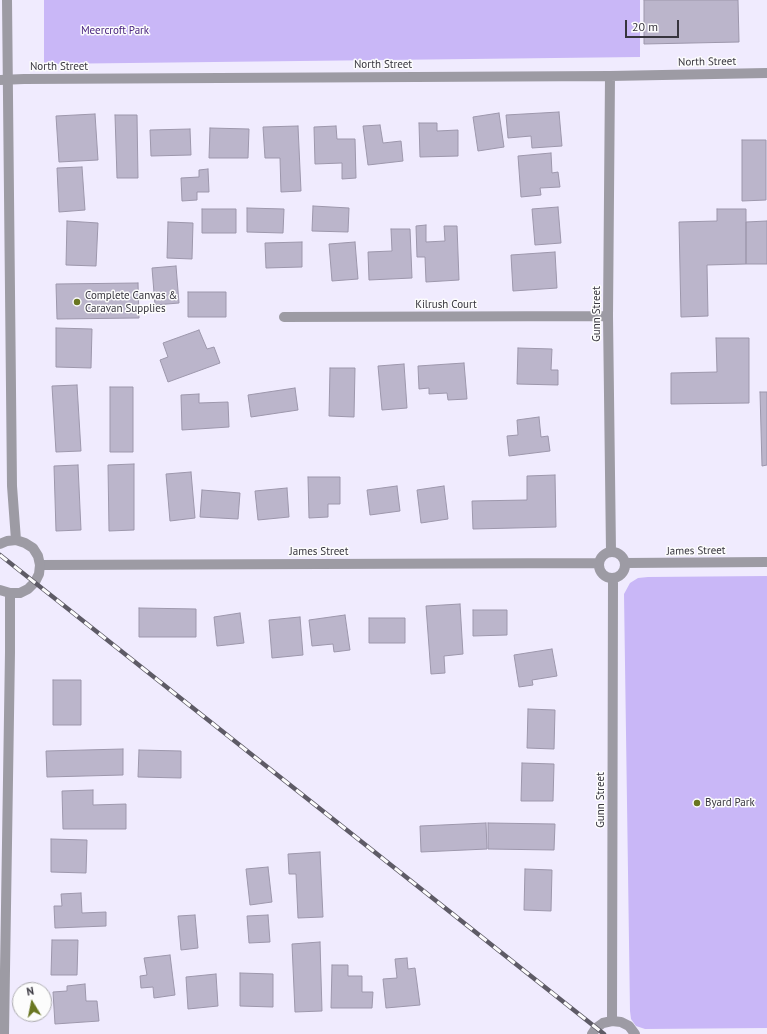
<!DOCTYPE html>
<style>
body{margin:0}
#map{position:relative;width:767px;height:1034px;overflow:hidden;background:#f0ebfe;font-family:"PT Sans",sans-serif}
canvas{display:block}
.north{position:absolute;left:12px;top:982px;width:40px;height:40px;box-sizing:border-box;background:#fcfcfc;border:1px solid #adacb0;border-radius:50%;rotate:350deg;font-size:11px;font-weight:700;line-height:16px;text-align:center;color:#37353e}
.north::after{content:'';display:block;margin:auto;width:14px;height:18px;background:#697621;clip-path:polygon(50% 0,100% 100%,50% 72%,0 100%)}
.scale{position:absolute;left:625px;top:20px;width:54px;height:18px;box-sizing:border-box;border:2px solid #37353e;border-top:0;padding-left:5px;font-size:12px;line-height:14px;white-space:nowrap;color:#37353e;-webkit-text-stroke:3px #fcfcfc;paint-order:stroke}
</style>
<div id="map">
<canvas width="767" height="1034"></canvas>
<div class="north">N</div>
<div class="scale">20 m</div>
</div>
<script>
const context = document.querySelector('canvas').getContext('2d');
context.lineJoin = 'round';
function paint(path, color) {
  context.fillStyle = color;
  context.fill(path, 'evenodd');
}
function toPath(rows) {
  const path = new Path2D();
  for (const r of rows) {
    if (r.length === 3) {
      path.moveTo(r[0] + r[2], r[1]);
      path.arc(r[0], r[1], r[2], 0, 2 * Math.PI);
      continue;
    }
    path.moveTo(r[0], r[1]);
    for (let i = 2; i < r.length; i += 2) path.lineTo(r[i], r[i + 1]);
  }
  return path;
}
function strokePath(path, color, width, dash) {
  context.strokeStyle = color;
  context.lineWidth = width;
  context.lineCap = dash ? 'butt' : 'round';
  context.setLineDash(dash || []);
  context.stroke(path);
}
function drawText(font, color, halo, rows, align = 'center') {
  context.font = font + ' "PT Sans",sans-serif';
  context.lineWidth = 3;
  context.setLineDash([]);
  context.textBaseline = 'middle';
  context.strokeStyle = halo;
  context.fillStyle = color;
  for (const [text, x, y, turn = 0] of rows) {
    context.save();
    context.translate(x, y);
    context.rotate((+turn || 0) * Math.PI / 180);
    context.textAlign = isNaN(turn) ? turn : align;
    if (halo) context.strokeText(text, 0, 0);
    context.fillText(text, 0, 0);
    context.restore();
  }
}
paint(toPath([
 [44,0,640,0,640,57,44,64],
 [767,576,767,1028,645,1029,636,1026,631,1019,630,1011,624,594,630,583,638,578,648,577]
]), '#c9b7f7');
const building = toPath([
 [644,0,738,0,739,42,644,44,644,0],
 [559,112,562,146,532,148,531,136,508,138,506,115,559,112],
 [499,113,504,147,478,151,473,117,499,113],
 [95,114,98,160,59,162,56,116,95,114],
 [115,115,137,115,138,178,117,178,115,115],
 [419,123,437,123,437,131,458,130,458,156,420,157,419,123],
 [380,125,383,143,401,141,403,161,368,165,363,126,380,125],
 [298,126,301,191,281,192,280,158,265,158,263,127,298,126],
 [336,126,337,139,355,139,356,178,342,179,342,163,315,164,314,127,336,126],
 [210,128,249,129,248,158,209,158,210,128],
 [190,129,191,155,151,156,150,130,190,129],
 [742,140,766,140,766,200,742,201,742,140],
 [551,153,552,173,558,172,560,187,540,188,541,195,521,197,518,156,551,153],
 [82,167,85,210,59,212,57,168,82,167],
 [208,169,209,192,197,192,197,200,182,201,181,178,199,177,199,170,208,169],
 [313,206,349,208,348,232,312,231,313,206],
 [558,207,561,243,535,245,532,209,558,207],
 [247,208,284,209,283,233,247,232,247,208],
 [202,209,236,209,236,233,202,233,202,209],
 [717,209,746,209,746,264,707,265,708,316,681,317,679,222,717,221,717,209],
 [67,221,98,223,96,266,66,265,67,221],
 [767,221,767,264,746,264,746,222,767,221],
 [168,222,193,223,192,259,167,258,168,222],
 [426,225,426,242,445,241,444,226,457,226,459,280,426,282,425,257,417,257,416,226,426,225],
 [391,229,410,229,412,278,369,280,368,252,392,251,391,229],
 [302,242,302,267,266,268,265,243,302,242],
 [355,242,358,279,332,281,329,244,355,242],
 [555,252,557,288,513,291,511,255,555,252],
 [176,266,179,303,155,305,152,268,176,266],
 [138,283,139,318,57,319,56,284,138,283],
 [188,292,226,292,226,317,188,317,188,292],
 [56,328,92,329,91,368,56,367,56,328],
 [199,330,207,349,214,347,220,363,168,382,160,360,168,357,163,343,199,330],
 [716,338,749,338,749,403,671,404,671,373,717,372,716,338],
 [518,348,552,349,551,370,558,370,558,385,517,384,518,348],
 [464,363,467,399,448,400,447,393,429,394,429,388,419,389,418,366,464,363],
 [404,364,407,408,382,410,378,366,404,364],
 [330,368,355,368,354,417,329,416,330,368],
 [77,385,81,451,56,452,52,386,77,385],
 [110,387,133,387,133,452,110,452,110,387],
 [295,388,298,410,251,417,248,395,295,388],
 [760,392,767,392,767,465,762,466,760,392],
 [199,394,199,403,228,402,229,427,182,430,181,395,199,394],
 [539,417,541,437,548,436,550,451,509,456,507,436,518,435,517,420,539,417],
 [134,464,134,530,109,531,108,465,134,464],
 [78,465,81,530,56,531,54,466,78,465],
 [191,472,195,518,170,521,166,474,191,472],
 [555,475,556,527,473,529,472,501,527,500,527,476,555,475],
 [308,477,340,477,340,504,328,504,328,517,309,518,308,477],
 [397,486,400,511,370,515,367,490,397,486],
 [444,486,448,519,421,523,417,490,444,486],
 [287,488,289,517,258,520,255,491,287,488],
 [202,490,240,493,238,519,200,517,202,490],
 [460,604,463,654,444,656,445,673,431,674,426,606,460,604],
 [139,608,196,609,196,637,139,637,139,608],
 [473,610,507,610,507,635,473,636,473,610],
 [240,613,244,643,217,646,214,617,240,613],
 [345,615,350,650,334,652,333,644,312,646,309,620,345,615],
 [300,617,303,655,272,658,269,620,300,617],
 [369,618,405,618,405,643,369,643,369,618],
 [552,649,557,676,532,680,533,685,519,687,514,655,552,649],
 [53,680,81,680,81,725,53,725,53,680],
 [528,709,555,710,554,749,527,748,528,709],
 [123,749,123,775,47,777,46,751,123,749],
 [139,750,181,751,181,778,138,777,139,750],
 [522,763,554,764,553,801,521,801,522,763],
 [93,790,93,805,126,804,126,829,63,829,62,791,93,790],
 [486,823,487,849,421,852,420,826,486,823],
 [488,823,555,824,554,850,488,849,488,823],
 [51,839,87,840,86,873,51,872,51,839],
 [320,852,323,917,298,918,296,874,289,874,288,854,320,852],
 [268,867,272,902,250,905,246,869,268,867],
 [525,869,552,870,551,911,524,910,525,869],
 [81,893,82,913,106,912,106,926,55,928,54,906,62,906,61,894,81,893],
 [195,915,198,948,181,950,178,916,195,915],
 [268,915,270,942,249,943,247,916,268,915],
 [52,940,78,940,77,975,51,975,52,940],
 [320,942,322,1011,295,1012,292,944,320,942],
 [170,955,175,995,154,998,153,987,141,988,140,976,147,975,144,958,170,955],
 [407,958,408,969,415,968,420,1005,386,1008,383,979,397,978,395,959,407,958],
 [332,965,348,965,348,976,362,976,362,992,373,992,372,1008,331,1008,332,965],
 [240,973,273,974,273,1007,240,1006,240,973],
 [216,974,218,1006,188,1009,186,977,216,974],
 [85,984,86,1001,97,1001,99,1021,55,1024,53,992,67,991,67,986,85,984]
]);
paint(building, '#bbb5cb');
strokePath(building, '#9d97ac', 1);
strokePath(toPath([
 [610,76,608,316,611,552],
 [0,80,24,79,610,76,767,73],
 [284,317,608,316],
 [612,565,13],
 [625,563,767,562],
 [40,565,598,563],
 [612,1021,613,579],
 [592,1034,596,1028,603,1023,612,1021,621,1022,629,1026,635,1034]
]), '#9d9ba4', 10);
strokePath(toPath([
 [7,0,12,486,16,540],
 [0,544,7,541,16,540,25,543,33,548,38,556,40,565,39,574,35,582,28,589,20,593,10,593,0,590],
 [4,1034,10,652,10,593]
]), '#9d9ba4', 10);
const rail = toPath([
 [0,555,604,1034]
]);
strokePath(rail, '#5e5b66', 4.5);
strokePath(rail, '#fcfcfc', 3, [9]);
for (const [x, y, r, color] of [
 [77,302,4,"#697621"],
 [697,803,4,"#697621"]
]) {
  const dot = new Path2D();
  dot.arc(x, y, r, 0, 2 * Math.PI);
  context.fillStyle = color;
  context.fill(dot);
  strokePath(dot, '#fcfcfc', 1.5);
}
drawText('11px', '#49247f', '#fcfcfc', [
 ["Meercroft Park",115,31]
]);
drawText('11px', '#37353e', '#fcfcfc', [
 ["North Street",707,62,-1],
 ["North Street",383,65],
 ["North Street",59,67],
 ["Kilrush Court",446,305],
 ["Gunn Street",597,314,-90],
 ["James Street",696,551,-1],
 ["James Street",319,552],
 ["Gunn Street",601,800,-90]
]);
drawText('11px', '#37353e', '#fcfcfc', [
 ["Complete Canvas &",85,296],
 ["Caravan Supplies",85,309],
 ["Byard Park",705,803]
], 'left');
</script>
